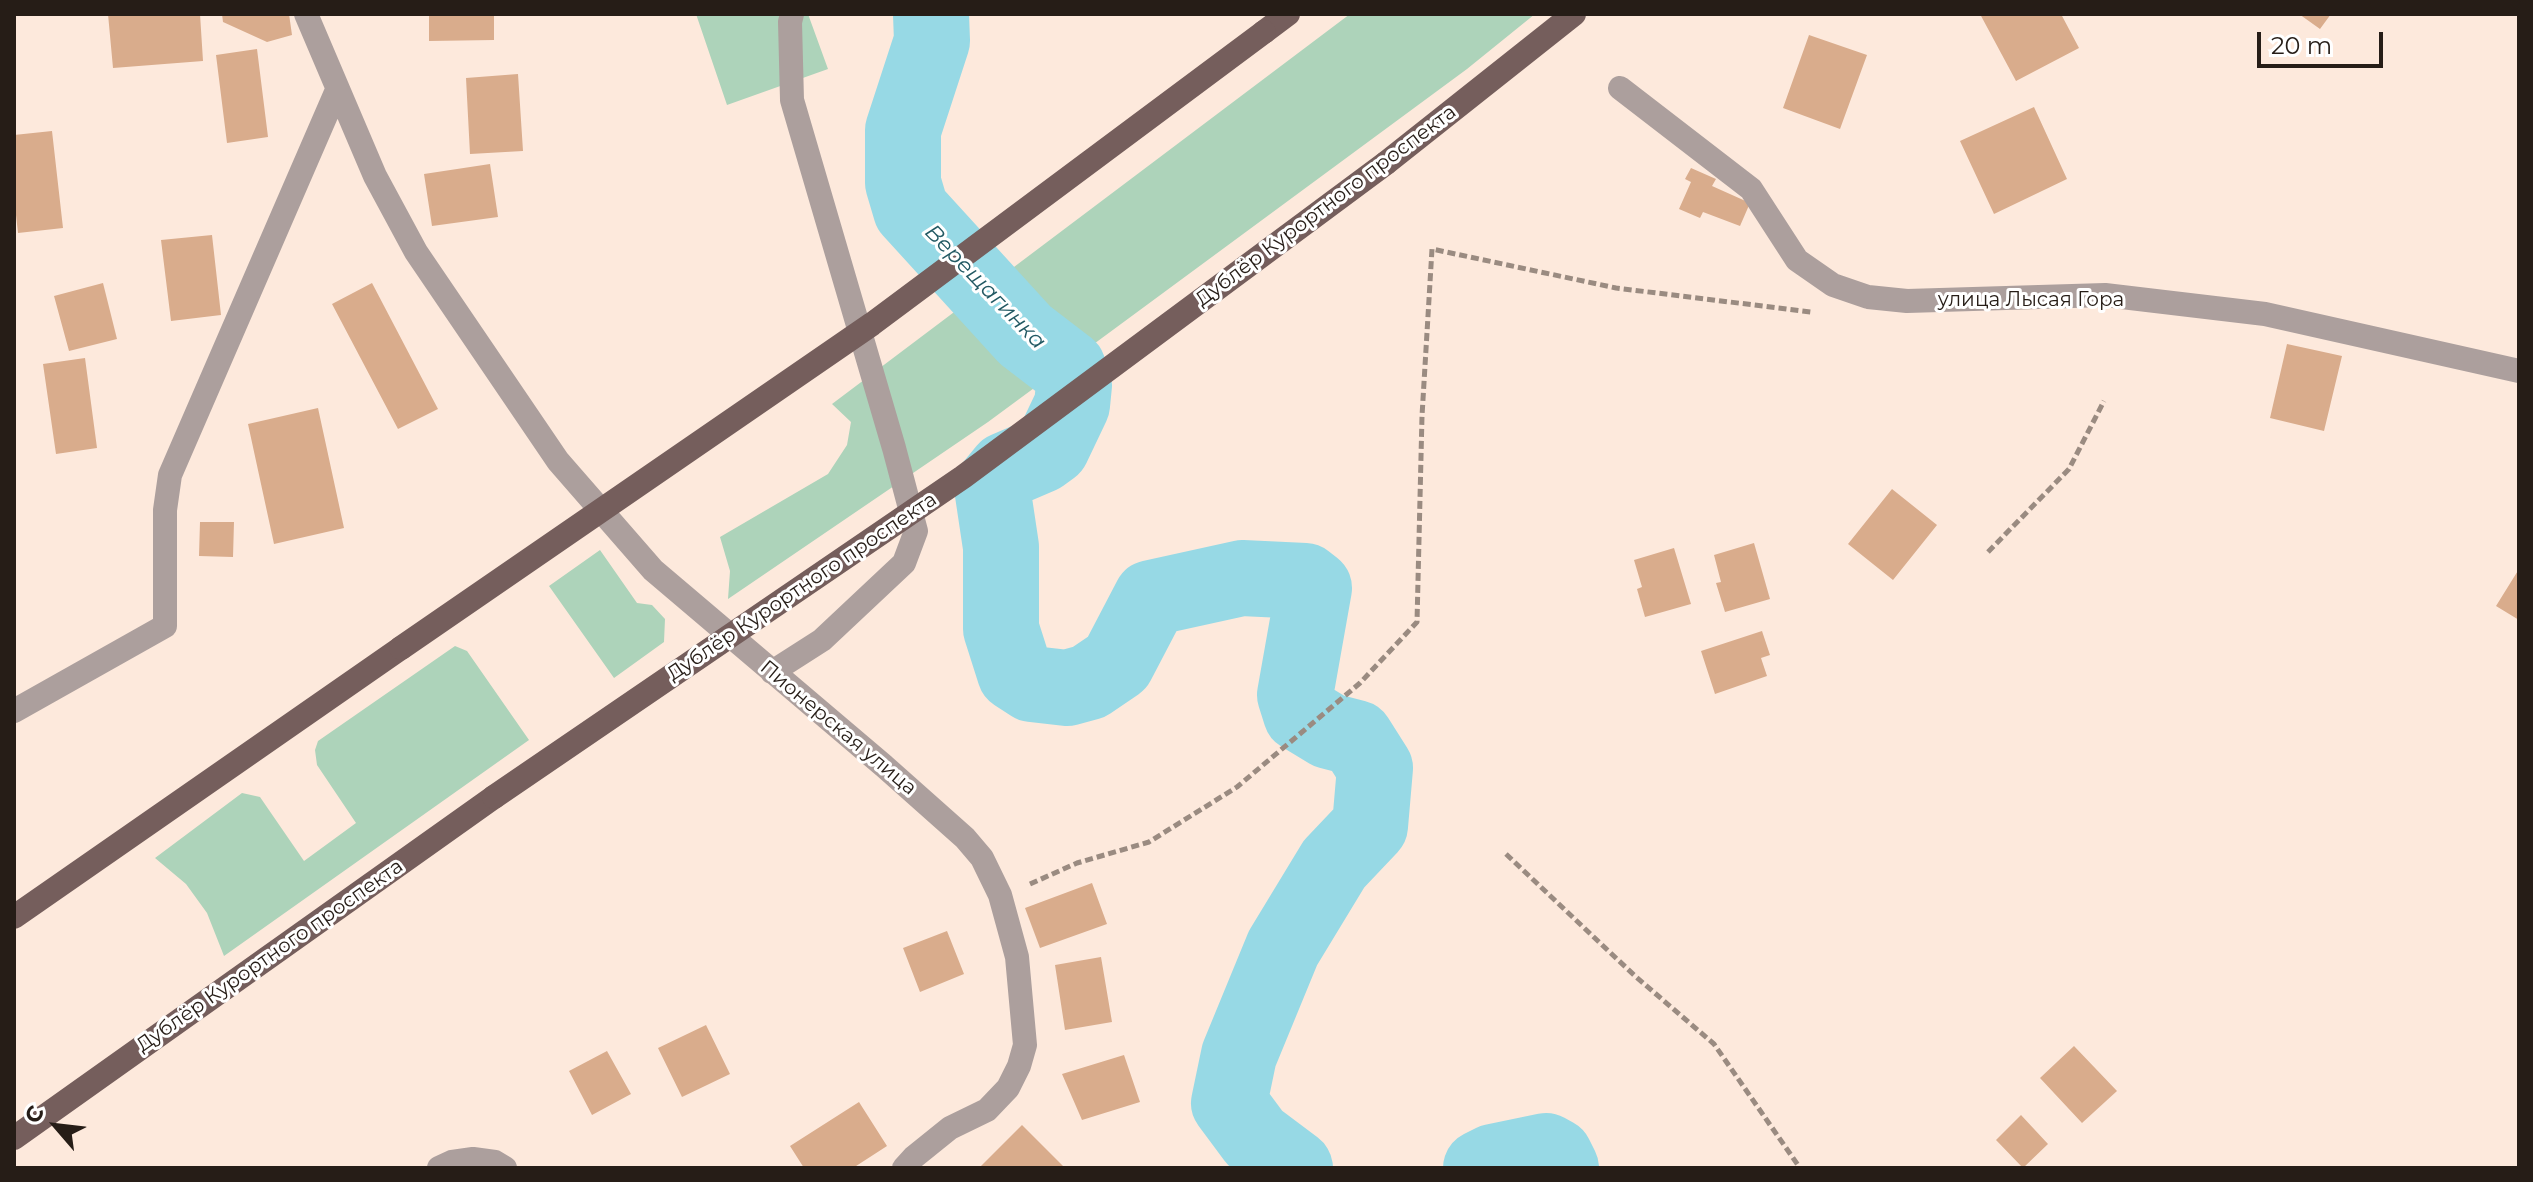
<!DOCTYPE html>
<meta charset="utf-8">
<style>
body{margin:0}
#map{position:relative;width:2533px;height:1182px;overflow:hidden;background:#fde9dc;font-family:Montserrat,sans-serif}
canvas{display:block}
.frame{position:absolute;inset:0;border:16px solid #261d17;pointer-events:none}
.north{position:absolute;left:16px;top:1086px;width:80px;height:80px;-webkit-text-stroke:6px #fff;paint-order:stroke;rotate:298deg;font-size:22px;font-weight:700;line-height:32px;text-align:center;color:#261d17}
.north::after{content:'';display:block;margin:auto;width:28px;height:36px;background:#261d17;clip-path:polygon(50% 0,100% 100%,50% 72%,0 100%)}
.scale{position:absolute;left:2257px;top:32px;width:126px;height:36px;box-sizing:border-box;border:4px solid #261d17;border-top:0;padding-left:10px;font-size:24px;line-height:28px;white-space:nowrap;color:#261d17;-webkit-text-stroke:6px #fff;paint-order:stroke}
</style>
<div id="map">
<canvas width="2533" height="1182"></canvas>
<div class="frame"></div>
<div class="north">С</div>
<div class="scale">20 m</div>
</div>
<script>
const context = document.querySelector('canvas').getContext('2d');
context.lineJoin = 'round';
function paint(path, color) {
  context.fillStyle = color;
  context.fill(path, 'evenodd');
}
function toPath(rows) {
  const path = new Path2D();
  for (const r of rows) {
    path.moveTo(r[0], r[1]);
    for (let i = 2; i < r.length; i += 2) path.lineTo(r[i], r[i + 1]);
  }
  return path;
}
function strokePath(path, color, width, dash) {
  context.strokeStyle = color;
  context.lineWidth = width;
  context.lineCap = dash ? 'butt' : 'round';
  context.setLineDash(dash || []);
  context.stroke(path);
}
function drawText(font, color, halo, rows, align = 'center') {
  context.font = font + ' Montserrat,sans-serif';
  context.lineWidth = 6;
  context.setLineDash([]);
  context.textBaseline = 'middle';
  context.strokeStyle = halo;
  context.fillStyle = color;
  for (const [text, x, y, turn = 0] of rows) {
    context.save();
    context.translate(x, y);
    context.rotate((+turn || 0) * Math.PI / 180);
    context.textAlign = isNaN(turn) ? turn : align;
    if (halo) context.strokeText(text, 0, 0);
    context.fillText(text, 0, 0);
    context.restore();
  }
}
paint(toPath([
 [696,14,808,14,828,69,727,105],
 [1350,14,1535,14,1467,69,988,422,728,599,730,571,720,537,828,474,847,445,851,422,832,404],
 [600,550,637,603,652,605,665,619,664,642,614,678,549,586],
 [455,646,467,651,529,740,224,956,207,913,186,884,155,858,242,793,260,797,304,861,356,823,317,765,315,750,318,741]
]), '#add3ba');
strokePath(toPath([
 [931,14,932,41,903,130,903,183,911,210,1025,335,1068,368,1074,385,1072,405,1052,447,1041,455,1006,470,992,487,1001,547,1001,629,1015,673,1032,684,1067,688,1089,682,1117,663,1151,598,1242,578,1305,581,1314,588,1295,695,1301,714,1329,731,1356,738,1375,768,1370,826,1334,864,1283,948,1239,1055,1229,1103,1255,1138,1295,1168],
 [1481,1168,1493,1162,1546,1151,1555,1156,1561,1168]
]), '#97d9e5', 76);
paint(toPath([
 [108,14,200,14,203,61,113,68],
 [222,14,289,14,292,35,267,42,223,22],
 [429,14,494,14,494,40,429,41],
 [1980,14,2061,14,2079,48,2016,81],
 [2299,14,2331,14,2320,29],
 [1809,35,1867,55,1840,129,1783,108],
 [257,49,268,137,227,143,216,55],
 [518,74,523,151,470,154,466,78],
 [2034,107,2067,179,1994,214,1960,141],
 [52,131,63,228,18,233,14,197,14,135],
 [490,164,498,217,432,226,424,174],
 [1691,168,1716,179,1712,186,1750,203,1740,226,1703,212,1700,218,1679,209,1691,182,1685,179],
 [212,235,221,315,171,321,161,240],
 [103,283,117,339,69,351,54,296],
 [372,283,438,409,398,429,332,304],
 [2287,344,2342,356,2324,431,2270,418],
 [85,358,97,448,56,454,43,364],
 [318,408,344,528,274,544,248,424],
 [1892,489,1937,525,1893,580,1848,544],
 [200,522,234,522,233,557,199,556],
 [1754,543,1770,599,1725,612,1716,583,1721,582,1714,555],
 [1674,548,1691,604,1645,617,1637,589,1642,587,1634,560],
 [2519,569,2519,620,2496,606],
 [1762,631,1770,655,1761,658,1767,676,1715,694,1701,651],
 [1092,883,1107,924,1040,948,1025,908],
 [947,931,964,974,920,992,903,948],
 [1101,957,1112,1022,1065,1030,1055,965],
 [706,1025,730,1074,682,1097,658,1048],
 [2074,1046,2117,1091,2082,1123,2040,1078],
 [607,1051,631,1094,592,1115,569,1071],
 [1124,1055,1140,1102,1082,1120,1062,1074],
 [859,1102,887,1146,853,1168,804,1168,790,1146],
 [2021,1115,2048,1144,2023,1168,1996,1140],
 [1022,1125,1065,1168,979,1168]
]), '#d9ac8c');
strokePath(toPath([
 [1988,552,2069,469,2104,401],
 [1506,854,1635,976,1714,1044,1800,1168],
 [1030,884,1077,863,1149,842,1237,787,1360,683,1417,622,1422,416,1432,249,1616,288,1811,312]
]), '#9a8b81', 5, [8, 4]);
strokePath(toPath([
 [306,14,375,176,416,252,558,461,653,570,884,766,965,838,982,858,1000,895,1017,957,1025,1045,1019,1066,1008,1088,987,1110,950,1128,914,1157,904,1168],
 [1620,88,1751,189,1797,260,1833,285,1868,297,1907,301,2105,295,2265,314,2519,371],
 [772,672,822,640,904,563,916,531,894,448,792,100,790,22,792,14],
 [14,711,165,626,165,510,170,475,337,90],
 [439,1168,452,1162,473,1159,495,1162,505,1168]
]), '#ac9f9d', 24);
strokePath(toPath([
 [1264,32,1288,14],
 [1386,163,1574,14],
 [14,917,401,648],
 [14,1138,494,797]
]), '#755e5c', 24);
strokePath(toPath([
 [401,648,872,324,1264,32],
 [494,797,963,477,1386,163]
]), '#755e5c', 24);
drawText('20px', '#261d17', '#fff', [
 ["Дублёр Курортного проспекта",1326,206,-37],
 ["улица Лысая Гора",2031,300],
 ["Дублёр Курортного проспекта",802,587,-34],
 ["Пионерская улица",838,728,40],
 ["Дублёр Курортного проспекта",270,956,-35]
]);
drawText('italic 22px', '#225963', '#fff', [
 ["Верещагинка",985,287,46]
]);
</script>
